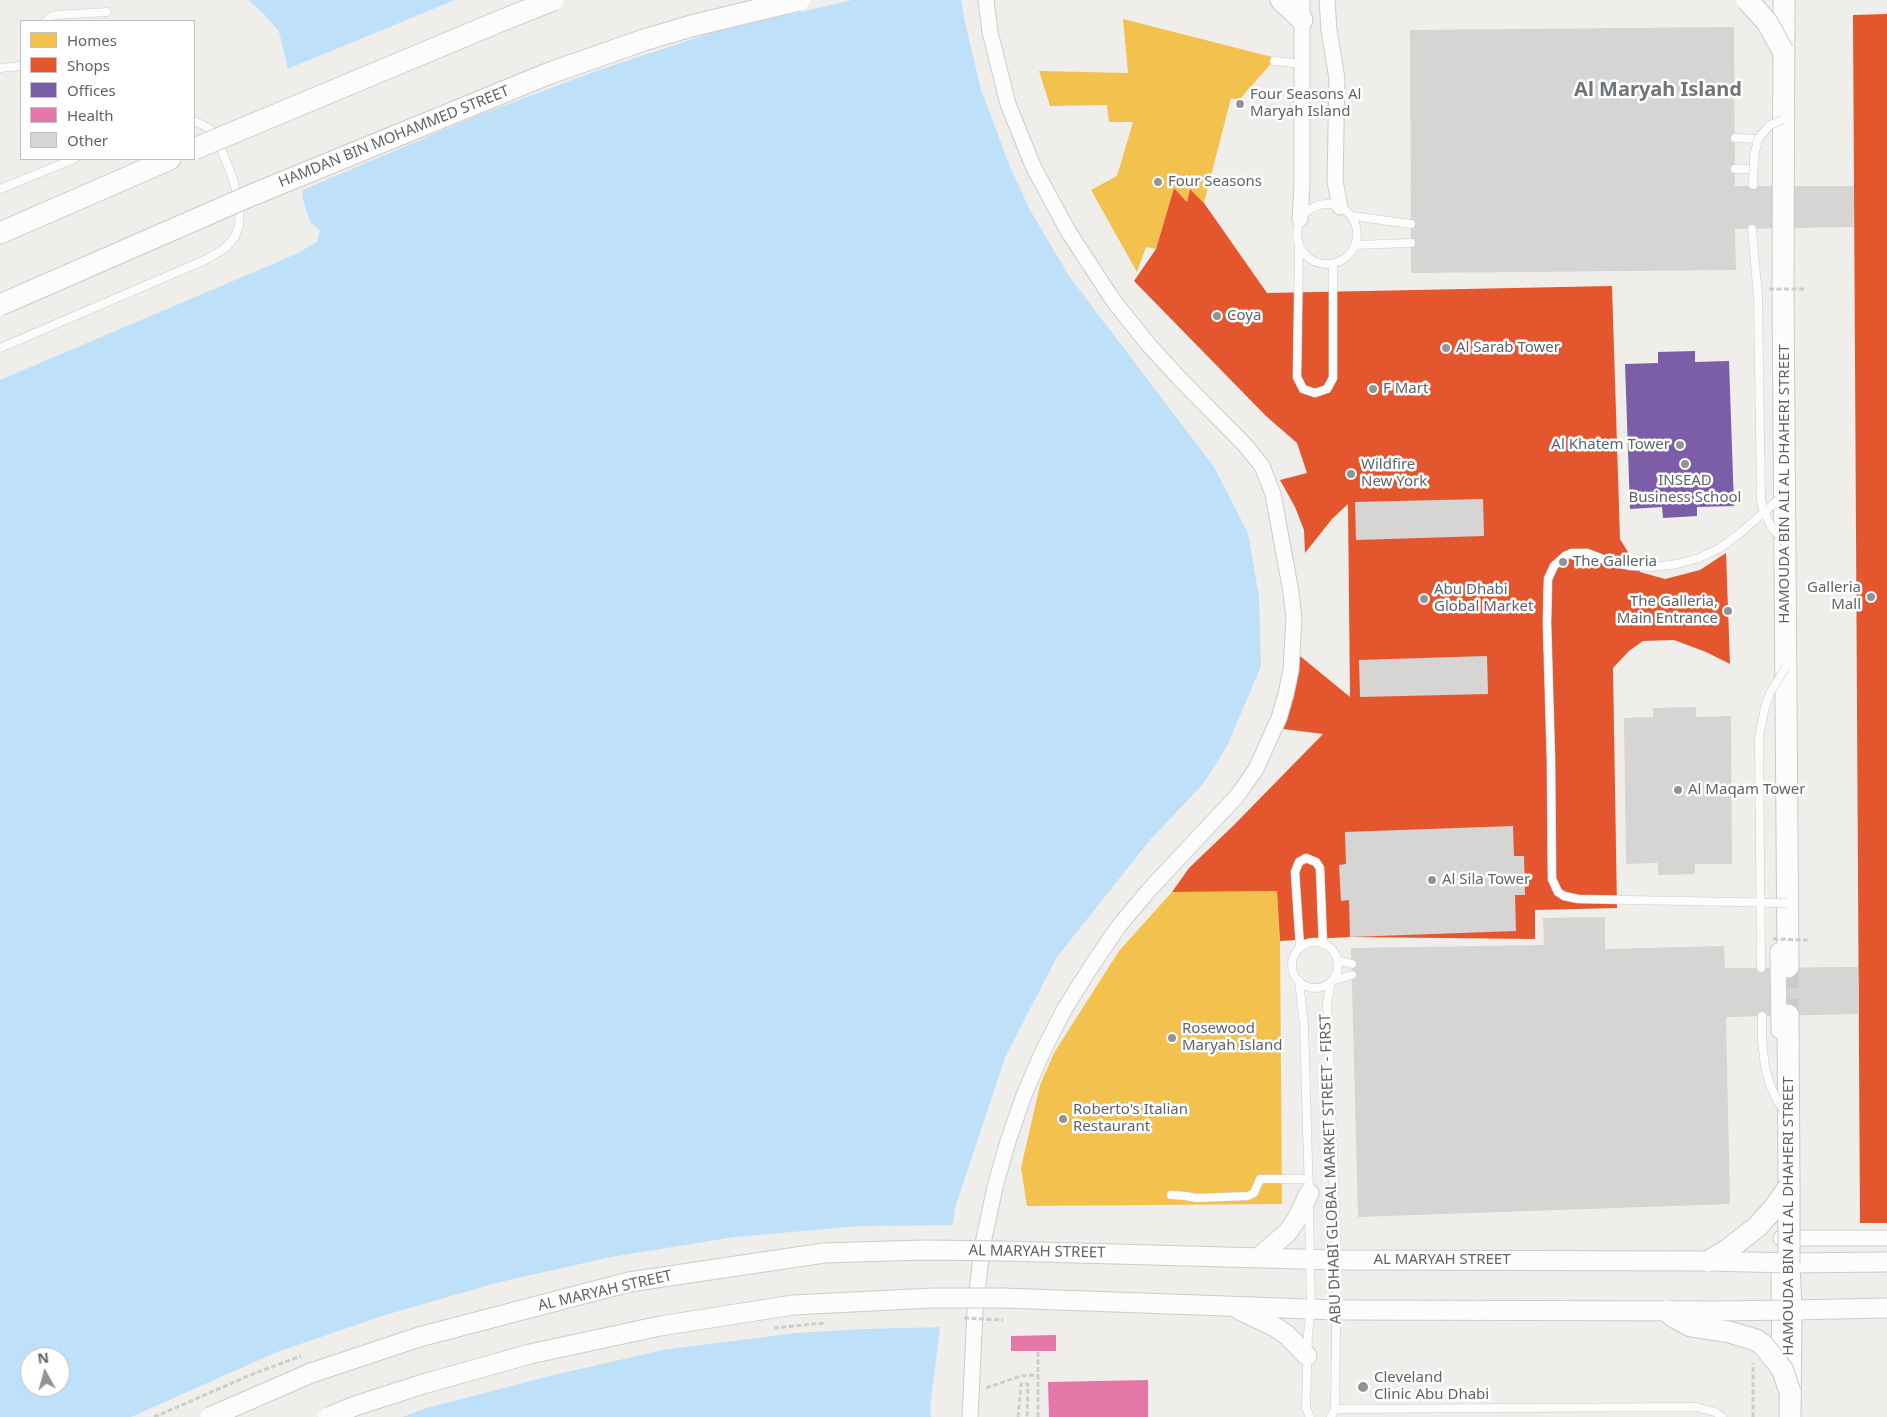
<!DOCTYPE html>
<style>
body{margin:0}
#map{position:relative;width:1887px;height:1417px;overflow:hidden;background:#efeeea;font-family:"Noto Sans",sans-serif}
canvas{display:block}
.legend{position:absolute;left:20px;top:20px;width:175px;height:140px;box-sizing:border-box;background:#fff;border:1px solid #bfc1c3;margin:0;padding:6px 9px;list-style:none;font-size:15px;color:#5f6368}
.legend li{display:flex;align-items:center;gap:10px;height:25px}
.legend b{width:25px;border:1px solid #bfc1c3}
.north{position:absolute;left:20px;top:1347px;width:50px;height:50px;box-sizing:border-box;background:#fff;border:1px solid #bfc1c3;border-radius:50%;rotate:353deg;font-size:14px;font-weight:700;line-height:20px;text-align:center;color:#5f6368}
.north::after{content:'';display:block;margin:auto;width:18px;height:22px;background:#919496;clip-path:polygon(50% 0,100% 100%,50% 72%,0 100%)}
</style>
<div id="map">
<canvas width="1887" height="1417"></canvas>
<ul class="legend">
<li><b style="height:14px;background:#f2c14e"></b>Homes</li>
<li><b style="height:14px;background:#e4572e"></b>Shops</li>
<li><b style="height:14px;background:#7b5ea7"></b>Offices</li>
<li><b style="height:14px;background:#e377a8"></b>Health</li>
<li><b style="height:14px;background:#d6d5d3"></b>Other</li>
</ul>
<div class="north">N</div>
</div>
<script>
const context = document.querySelector('canvas').getContext('2d');
context.lineJoin = 'round';
function paint(path, color) {
  context.fillStyle = color;
  context.fill(path, 'evenodd');
}
function toPath(rows) {
  const path = new Path2D();
  for (const r of rows) {
    if (r.length === 3) {
      path.moveTo(r[0] + r[2], r[1]);
      path.arc(r[0], r[1], r[2], 0, 2 * Math.PI);
      continue;
    }
    path.moveTo(r[0], r[1]);
    for (let i = 2; i < r.length; i += 2) path.lineTo(r[i], r[i + 1]);
  }
  return path;
}
function strokePath(path, color, width, dash) {
  context.strokeStyle = color;
  context.lineWidth = width;
  context.lineCap = dash ? 'butt' : 'round';
  context.setLineDash(dash || []);
  context.stroke(path);
}
function drawText(font, color, halo, rows, align = 'center') {
  context.font = font + ' "Noto Sans",sans-serif';
  context.lineWidth = 5;
  context.setLineDash([]);
  context.textBaseline = 'middle';
  context.strokeStyle = halo;
  context.fillStyle = color;
  for (const [text, x, y, turn = 0] of rows) {
    context.save();
    context.translate(x, y);
    context.rotate((+turn || 0) * Math.PI / 180);
    context.textAlign = isNaN(turn) ? turn : align;
    if (halo) context.strokeText(text, 0, 0);
    context.fillText(text, 0, 0);
    context.restore();
  }
}
paint(toPath([
 [248,0,961,0,965,22,981,90,1010,167,1030,210,1069,276,1214,467,1248,533,1259,597,1261,666,1227,746,1203,784,1150,840,1057,957,1006,1055,955,1208,930,1407,931,1417,0,1417,0,380,294,255,317,242,320,230,310,222,303,199,297,124,286,60,279,32,264,14],
 [30,1357,60,1357,60,1387,30,1387]
]), '#bfe0f9');
paint(toPath([
 [455,0,852,0,714,32,596,71,479,115,300,191,295,124,285,70],
 [955,1225,942,1327,865,1329,795,1333,663,1350,554,1375,427,1408,402,1417,131,1417,277,1352,385,1315,500,1282,611,1257,734,1237,861,1226]
]), '#efeeea');
paint(toPath([
 [1123,19,1276,58,1239,100,1231,98,1204,203,1190,189,1187,202,1174,188,1156,249,1146,247,1137,272,1091,190,1117,176,1133,122,1109,122,1107,105,1050,106,1039,71,1128,73],
 [1277,891,1280,941,1282,1204,1027,1206,1021,1168,1040,1085,1054,1053,1119,951,1172,892]
]), '#f2c14e');
paint(toPath([
 [1887,14,1887,1223,1860,1223,1853,15],
 [1174,188,1187,202,1190,189,1204,203,1267,293,1612,286,1620,539,1640,572,1665,579,1700,570,1726,553,1730,664,1706,652,1674,640,1643,641,1629,651,1613,668,1617,908,1535,910,1535,939,1350,937,1280,941,1277,891,1172,892,1189,868,1233,826,1323,734,1275,728,1294,683,1300,656,1350,697,1348,504,1332,519,1305,553,1304,530,1295,507,1280,480,1307,473,1297,443,1266,416,1134,281,1156,249]
]), '#e4572e');
paint(toPath([
 [1695,351,1695,362,1729,361,1734,506,1697,507,1697,516,1663,518,1662,507,1630,509,1625,364,1658,363,1658,352]
]), '#7b5ea7');
paint(toPath([
 [1056,1335,1056,1351,1011,1351,1011,1336],
 [1148,1380,1148,1417,1049,1417,1048,1382]
]), '#e377a8');
paint(toPath([
 [1734,27,1735,186,1854,186,1854,227,1735,229,1736,270,1411,273,1410,30],
 [1483,499,1484,536,1356,540,1355,502],
 [1487,656,1488,694,1360,697,1359,660],
 [1696,707,1696,717,1731,716,1732,864,1695,864,1695,874,1658,875,1658,863,1626,864,1624,718,1653,717,1653,708],
 [1513,826,1514,856,1524,856,1525,895,1515,895,1516,931,1350,937,1349,900,1341,901,1339,865,1346,864,1345,832],
 [1605,917,1605,949,1724,946,1725,968,1858,967,1859,1014,1726,1017,1730,1204,1358,1217,1351,948,1544,945,1543,918]
]), '#d6d5d3');
strokePath(toPath([
 [1788,967,1788,1015]
]), '#cbcbca', 21, [21, 11]);
const service = toPath([
 [46,21,50,17,56,15,107,12],
 [1274,61,1302,64],
 [0,68,21,66],
 [1735,138,1758,139],
 [1735,169,1754,169],
 [0,189,74,159],
 [1327,234,30],
 [1352,216,1411,224],
 [1355,245,1411,243],
 [1299,248,1297,377,1303,389,1315,393,1327,389,1333,378,1333,264],
 [0,348,205,260,224,249,235,237,239,225,240,206,232,176,222,151,209,128,194,121],
 [1315,965,23],
 [1300,947,1295,872,1299,862,1306,858,1316,862,1320,868,1323,944],
 [1337,960,1352,964],
 [1299,981,1304,1025,1309,1194],
 [1171,1195,1186,1196,1196,1198,1248,1196,1254,1193,1260,1179,1309,1179],
 [1309,1205,1311,1309,1308,1334,1306,1408,1310,1417],
 [1335,1409,1696,1407,1715,1412,1722,1417],
 [1331,1417,1335,1409,1337,1260,1327,1003,1331,981,1352,975]
]);
const minor = toPath([
 [1327,0,1329,30,1337,79,1335,181,1340,207],
 [1300,219,1302,185,1302,0],
 [1778,951,1779,1031],
 [1781,1238,1887,1238],
 [1779,1269,1780,1368],
 [970,1417,975,1310,982,1248,995,1187,1008,1141,1024,1095,1043,1051,1065,1008,1091,967,1118,927,1149,890,1237,796,1256,769,1279,718,1286,694,1291,670,1294,619,1291,592,1273,494,1262,466,1244,444,1181,380,1147,343,1113,300,1068,231,1033,166,1008,104,990,32,986,0]
]);
const tertiary = toPath([
 [1003,1251,1337,1260,1709,1261],
 [1259,1257,1288,1232,1298,1217,1309,1193],
 [1789,1263,1887,1262],
 [1003,1298,1336,1310],
 [1239,1310,1275,1327,1287,1335,1307,1356],
 [1791,1310,1887,1308]
]);
const secondary = toPath([
 [1281,0,1302,20],
 [1784,0,1783,289,1788,967],
 [0,233,170,159],
 [1788,1015,1789,1187],
 [1789,1263,1791,1310,1790,1417]
]);
strokePath(service, '#cbcccc', 9);
strokePath(minor, '#cbcccc', 17);
strokePath(tertiary, '#cbcccc', 21);
strokePath(secondary, '#cacacb', 23);
strokePath(toPath([
 [986,1388,1021,1376,1038,1375],
 [1018,1417,1021,1384,1028,1384,1027,1417],
 [1038,1417,1038,1351],
 [1753,1417,1753,1363]
]), '#cacfcc', 3, [5, 2.5]);
strokePath(service, '#fdfcfc', 8);
strokePath(minor, '#fdfcfc', 15);
strokePath(tertiary, '#fdfcfc', 19);
strokePath(secondary, '#fdfcfc', 21);
const serviceBridge = toPath([
 [1753,185,1754,156,1758,139,1769,126,1783,119],
 [1752,229,1758,297,1761,500,1763,510,1772,528,1785,543],
 [1785,494,1739,534,1720,548,1699,558,1677,564,1654,567,1631,566,1608,561,1587,553,1572,553,1565,556,1554,566,1548,579,1547,623,1551,761,1552,879,1558,892,1564,896,1578,899,1787,903],
 [1761,968,1759,737,1765,707,1770,693,1786,667],
 [1762,1016,1762,1041,1765,1067,1770,1085,1778,1102,1789,1117]
]);
const tertiaryBridge = toPath([
 [1709,1261,1789,1263],
 [1336,1310,1715,1311,1791,1310],
 [210,1417,311,1373,419,1337,629,1282,824,1253,924,1250,1003,1251],
 [328,1417,355,1406,423,1384,530,1354,660,1326,793,1305,932,1298,1003,1298]
]);
const secondaryBridge = toPath([
 [1747,0,1767,22,1783,51],
 [194,149,498,22,553,0],
 [0,305,252,195,550,73,644,40,691,26,799,0],
 [1789,1187,1789,1263],
 [1709,1261,1726,1251,1757,1227,1774,1208,1789,1187],
 [1667,1311,1674,1317,1691,1326,1729,1332,1756,1340,1763,1345,1777,1362,1783,1371,1790,1392]
]);
strokePath(serviceBridge, '#cbcccc', 9, []);
strokePath(tertiaryBridge, '#cbcccc', 21, []);
strokePath(secondaryBridge, '#cacacb', 23, []);
strokePath(toPath([
 [1769,289,1806,289],
 [1773,939,1808,940],
 [964,1318,1003,1320],
 [774,1328,825,1323],
 [154,1417,253,1374,301,1356]
]), '#cacfcc', 3, [5, 2.5]);
strokePath(serviceBridge, '#fdfcfc', 8);
strokePath(tertiaryBridge, '#fdfcfc', 19);
strokePath(secondaryBridge, '#fdfcfc', 21);
for (const [x, y, r, color] of [
 [1240,104,5,"#919496"],
 [1158,182,5,"#919496"],
 [1217,316,5,"#919496"],
 [1446,348,5,"#919496"],
 [1373,389,5,"#919496"],
 [1680,445,5,"#919496"],
 [1685,464,5,"#919496"],
 [1351,474,5,"#919496"],
 [1563,562,5,"#919496"],
 [1871,597,5,"#919496"],
 [1424,599,5,"#919496"],
 [1728,611,5,"#919496"],
 [1678,790,5,"#919496"],
 [1432,880,5,"#919496"],
 [1172,1038,5,"#919496"],
 [1063,1119,5,"#919496"],
 [1363,1387,6,"#919496"]
]) {
  const dot = new Path2D();
  dot.arc(x, y, r, 0, 2 * Math.PI);
  context.fillStyle = color;
  context.fill(dot);
  strokePath(dot, '#fff', 2);
}
drawText('15px', '#5f6368', '#fff', [
 ["Four Seasons Al",1250,95],
 ["Maryah Island",1250,112],
 ["Four Seasons",1168,182],
 ["Coya",1227,316],
 ["Al Sarab Tower",1456,348],
 ["F Mart",1383,389],
 ["Al Khatem Tower",1670,445,"right"],
 ["Wildfire",1361,465],
 ["New York",1361,482],
 ["INSEAD",1685,481,"center"],
 ["Business School",1685,498,"center"],
 ["The Galleria",1573,562],
 ["Galleria",1861,588,"right"],
 ["Mall",1861,605,"right"],
 ["Abu Dhabi",1434,590],
 ["Global Market",1434,607],
 ["The Galleria,",1718,602,"right"],
 ["Main Entrance",1718,619,"right"],
 ["Al Maqam Tower",1688,790],
 ["Al Sila Tower",1442,880],
 ["Rosewood",1182,1029],
 ["Maryah Island",1182,1046],
 ["Roberto's Italian",1073,1110],
 ["Restaurant",1073,1127],
 ["Cleveland",1374,1378],
 ["Clinic Abu Dhabi",1374,1395]
], 'left');
drawText('15px', '#5f6368', '#fff', [
 ["HAMDAN BIN MOHAMMED STREET",394,137,-22],
 ["HAMOUDA BIN ALI AL DHAHERI STREET",1785,484,-90],
 ["ABU DHABI GLOBAL MARKET STREET - FIRST",1331,1169,-92],
 ["HAMOUDA BIN ALI AL DHAHERI STREET",1789,1216,-90],
 ["AL MARYAH STREET",1037,1252,1],
 ["AL MARYAH STREET",1442,1260],
 ["AL MARYAH STREET",605,1291,-13]
]);
drawText('bold 20px', '#70757a', '#fff', [
 ["Al Maryah Island",1658,90]
]);
</script>
